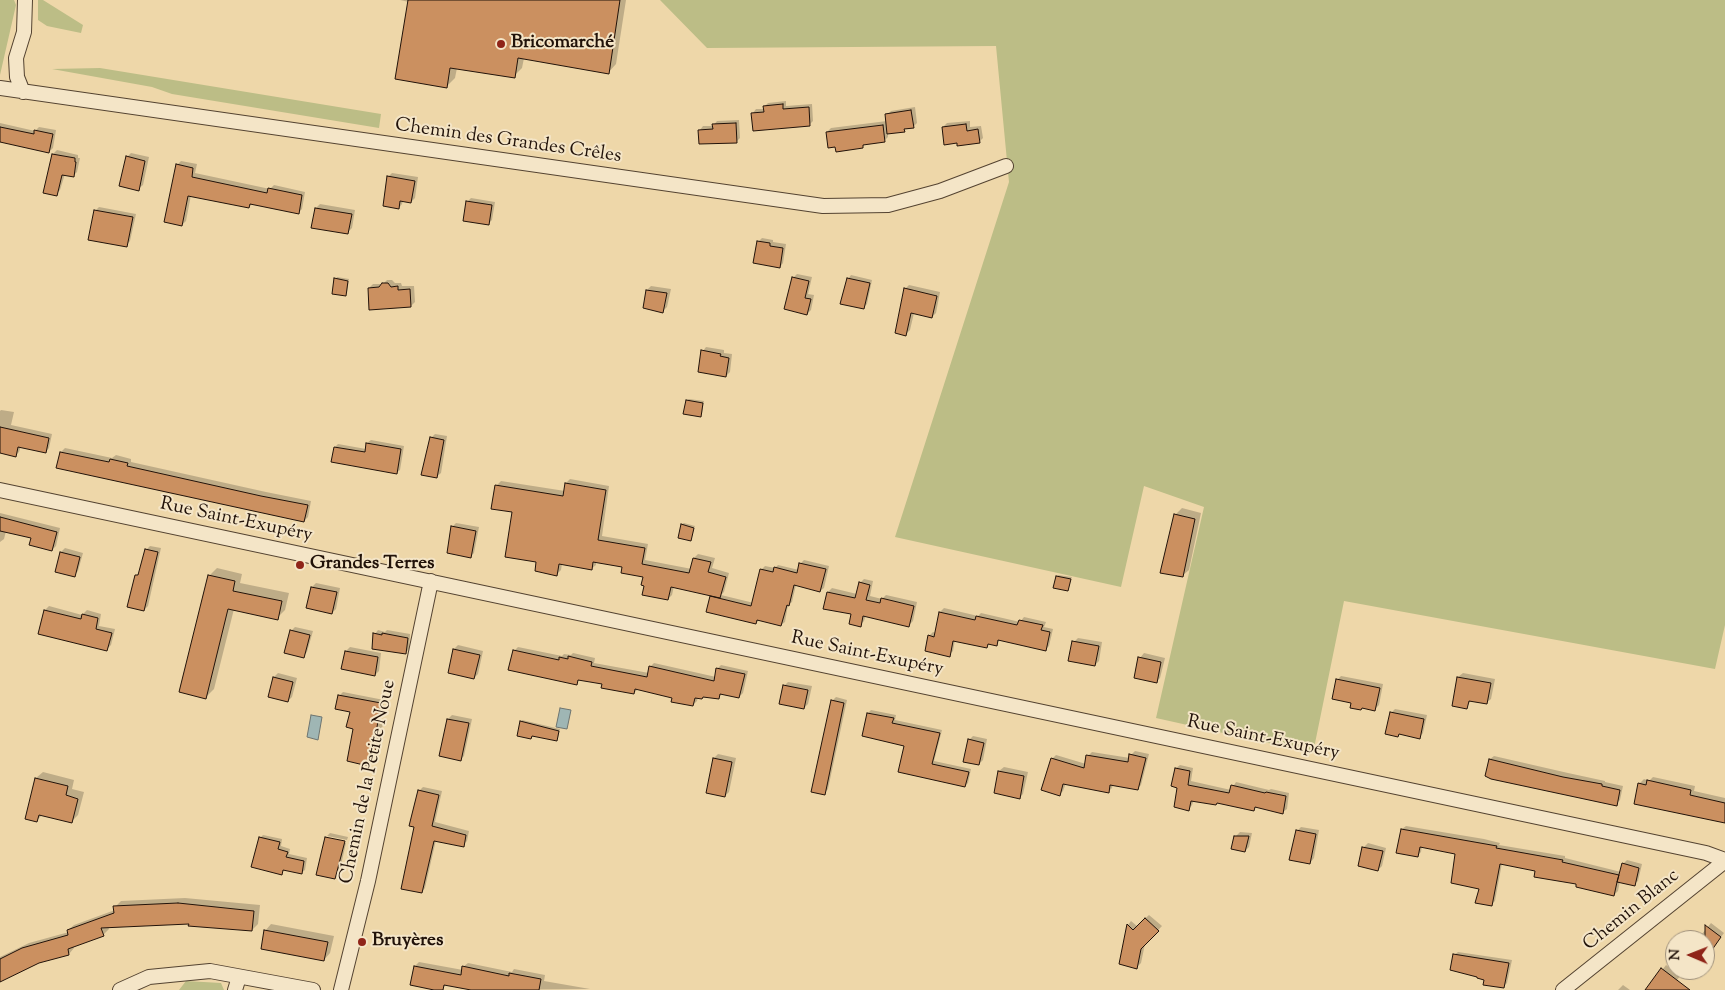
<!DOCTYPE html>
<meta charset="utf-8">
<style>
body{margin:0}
#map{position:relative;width:1725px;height:990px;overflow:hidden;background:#eed7a9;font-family:"Sorts Mill Goudy",serif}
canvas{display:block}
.north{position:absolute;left:1665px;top:930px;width:50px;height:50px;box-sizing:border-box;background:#f4e5c7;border:1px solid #a0917b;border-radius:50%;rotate:271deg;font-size:14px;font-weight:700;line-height:20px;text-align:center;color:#211209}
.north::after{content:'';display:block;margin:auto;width:18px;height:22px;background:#8f2418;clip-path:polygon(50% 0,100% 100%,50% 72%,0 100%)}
</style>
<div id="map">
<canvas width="1725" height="990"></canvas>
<div class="north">N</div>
</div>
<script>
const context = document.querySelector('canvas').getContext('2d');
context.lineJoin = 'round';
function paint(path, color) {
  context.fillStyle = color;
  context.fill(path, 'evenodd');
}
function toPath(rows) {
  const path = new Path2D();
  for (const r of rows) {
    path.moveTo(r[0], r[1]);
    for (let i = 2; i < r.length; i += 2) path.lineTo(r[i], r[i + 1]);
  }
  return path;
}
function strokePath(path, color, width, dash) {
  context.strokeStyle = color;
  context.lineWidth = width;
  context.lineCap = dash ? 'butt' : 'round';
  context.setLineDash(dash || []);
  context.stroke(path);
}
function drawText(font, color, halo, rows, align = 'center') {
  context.font = font + ' "Sorts Mill Goudy",serif';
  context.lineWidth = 4;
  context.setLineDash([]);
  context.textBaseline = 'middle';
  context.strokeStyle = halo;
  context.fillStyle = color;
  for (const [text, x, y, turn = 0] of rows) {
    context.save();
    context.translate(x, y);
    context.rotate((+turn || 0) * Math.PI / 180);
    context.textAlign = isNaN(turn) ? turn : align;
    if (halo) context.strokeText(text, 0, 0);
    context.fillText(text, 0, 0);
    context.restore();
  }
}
paint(toPath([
 [0,0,14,0,16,5,0,75],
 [38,0,43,0,83,25,81,33,47,26,38,20],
 [660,0,1725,0,1725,625,1715,669,1344,601,1313,753,1156,718,1204,507,1144,486,1121,587,895,537,1009,182,996,46,707,48],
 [100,68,381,114,379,128,172,94,152,87,52,69],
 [186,981,221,983,224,990,179,990]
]), '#bcbd86');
const water = toPath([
 [560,708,571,710,567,729,556,727,560,708],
 [311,715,322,717,318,740,307,737,311,715]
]);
paint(water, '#9fb6b4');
strokePath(water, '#6d7470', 1);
paint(toPath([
 [400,0,626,0,616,64,608,73,524,58,522,68,514,76,457,68,455,78,447,86,409,2],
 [786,101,786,106,812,104,813,121,810,124,753,113,756,109,765,109,765,106,768,103],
 [915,107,917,123,913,127,907,127,904,130,888,133,888,137,884,141,865,144,862,147,827,132,831,128,887,121,887,115,891,111],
 [739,120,740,138,736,142,700,130,703,126,713,126,717,121],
 [970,121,970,127,981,126,983,138,979,142,958,142,943,127,947,123],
 [0,123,35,131,39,127,56,130,53,148,49,152,0,141],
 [57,150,78,155,78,158,80,158,77,172,73,176,65,174,60,190,56,194,53,154],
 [131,153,149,157,143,185,138,189,127,157],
 [181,161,197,164,195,173,270,189,274,185,305,192,302,209,298,213,253,203,249,207,191,195,186,221,182,225,177,165],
 [392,173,418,177,415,198,411,202,403,201,402,204,399,208,388,177],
 [471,198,495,202,492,220,488,224,467,202],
 [320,204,355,210,352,228,348,232,313,227,316,208],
 [99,207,136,214,130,241,126,246,95,211],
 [762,238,773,240,773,242,786,244,783,263,780,267,758,242],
 [797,274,812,277,808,294,814,295,811,310,807,314,793,278],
 [851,275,872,280,867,304,863,308,848,279],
 [337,277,349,279,347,293,345,295,336,279],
 [387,280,392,280,395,283,401,283,402,286,414,286,415,302,411,306,369,288,373,284,383,284],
 [909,285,940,292,936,313,932,317,914,313,910,330,906,334,905,289],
 [651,286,671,289,667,307,663,311,647,290],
 [706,347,724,350,724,353,732,354,730,372,726,376,703,351],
 [689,399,704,401,702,414,700,416,687,400],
 [1,410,14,412,11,425,52,434,49,448,46,452,21,446,19,452,16,455,0,452,0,411],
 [435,434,447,436,441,473,436,477,431,438],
 [371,440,404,446,400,470,396,473,335,447,338,444,366,449,367,443],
 [65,448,112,458,116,455,131,459,131,462,266,492,311,501,308,517,304,521,61,452],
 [570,479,609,486,602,536,648,544,645,560,692,569,694,558,698,554,715,558,712,568,729,573,724,592,721,595,754,603,762,569,765,566,775,568,778,565,799,570,800,564,804,560,829,566,824,588,820,591,796,585,792,602,788,605,785,622,781,625,760,619,756,623,711,597,713,595,674,586,672,595,668,599,644,576,624,566,596,561,596,565,591,569,562,564,561,570,557,574,538,561,513,511,496,486,501,481,565,491,566,483],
 [1182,508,1201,513,1189,570,1182,576,1175,515],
 [0,513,60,528,56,546,52,550,33,538,6,531,4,539,0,542],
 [456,523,479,527,474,553,470,557,452,527],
 [684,523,695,526,690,540,682,524],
 [150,546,161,548,148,606,144,610,136,576,141,571,146,550],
 [65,548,83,553,78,571,74,575,61,552],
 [217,568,242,574,240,583,289,593,285,610,277,618,234,609,214,689,206,697,209,576],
 [1058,575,1072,577,1067,590,1057,576],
 [864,579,873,581,870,596,882,599,886,595,917,602,913,621,909,625,866,615,864,621,860,625,853,614,828,592,832,588,857,594,860,583],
 [316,583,340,588,336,609,332,613,312,587],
 [49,606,82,615,87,610,101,614,99,626,115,629,111,645,107,649,45,610],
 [944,608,978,616,981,613,1020,622,1024,617,1046,622,1044,627,1053,629,1049,646,1046,649,1000,640,996,644,990,643,986,647,955,640,953,651,949,655,929,636,933,632,936,633,940,612],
 [295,627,313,631,307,652,303,656,291,631],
 [378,630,385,632,387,630,410,634,409,649,405,653,375,634],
 [1078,638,1102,642,1099,661,1095,665,1074,642],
 [458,645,483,651,478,674,474,678,454,649],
 [350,647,381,653,379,671,375,675,346,651],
 [518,647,562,656,564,654,571,655,573,653,595,658,594,663,649,673,650,667,654,663,716,677,717,669,721,665,748,671,743,693,739,697,722,694,718,698,704,696,698,697,697,701,693,705,674,697,638,689,634,693,603,683,580,679,576,683,514,651],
 [1144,653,1165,658,1160,678,1156,682,1140,658],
 [278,673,297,678,292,697,288,701,269,696,274,677],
 [1463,673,1495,679,1491,699,1486,703,1471,700,1467,707,1458,677],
 [1341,676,1383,684,1379,705,1375,709,1363,707,1352,702,1337,680],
 [788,682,812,686,808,704,804,708,784,686],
 [343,692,384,700,380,724,383,724,377,752,372,756,371,761,368,764,354,728,352,711,339,696],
 [836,697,847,700,828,789,825,793,832,701],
 [1395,709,1427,715,1423,733,1420,737,1400,733,1398,736,1391,713],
 [871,710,896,715,895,720,942,730,934,761,971,769,968,783,965,786,900,771,905,745,868,713],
 [452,715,472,719,464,756,460,760,441,755,448,719],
 [522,720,560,729,558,738,556,740,533,735,531,737,521,722],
 [973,736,987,739,983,760,979,764,969,740],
 [1135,751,1149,754,1141,785,1137,789,1113,784,1112,788,1108,792,1066,783,1063,791,1059,795,1052,759,1056,755,1086,764,1088,756,1092,752,1130,758,1131,755],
 [718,754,736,758,729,792,725,796,714,758],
 [1494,756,1568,773,1605,781,1605,782,1623,786,1620,800,1616,804,1490,759],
 [1180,765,1193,768,1191,781,1231,790,1236,782,1269,790,1271,789,1289,793,1287,809,1283,812,1257,806,1253,810,1218,802,1194,800,1192,805,1189,809,1179,787,1176,768],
 [1004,767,1028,772,1023,794,1019,798,999,771],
 [43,772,74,780,72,789,84,792,78,815,72,821,43,814,37,820,27,818,36,778],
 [1653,777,1695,786,1694,791,1725,798,1725,822,1639,784,1644,779,1649,781],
 [423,787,442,791,435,822,469,831,467,841,463,845,436,840,425,888,422,892,416,825,419,791],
 [1406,826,1484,839,1500,843,1499,845,1565,856,1565,858,1621,872,1623,864,1627,860,1642,864,1638,881,1634,884,1620,881,1618,891,1614,895,1537,870,1502,863,1495,901,1491,905,1456,853,1422,846,1421,852,1417,856,1402,829],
 [1301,827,1319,830,1314,858,1310,863,1297,831],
 [1240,832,1252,833,1249,847,1245,851,1235,837],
 [330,833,348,837,347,840,327,836],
 [263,835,282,839,281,846,290,849,289,854,307,858,305,870,301,873,285,870,281,873,260,838],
 [327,836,327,838,346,843,339,874,335,878,318,874],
 [1368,843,1386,848,1382,866,1378,870,1363,848],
 [185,898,260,905,258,924,252,930,190,923,108,926,109,929,103,935,74,946,74,948,69,954,38,962,0,980,0,957,29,943,69,932,68,930,74,925,115,910,115,907,121,901],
 [1149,915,1162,926,1145,944,1141,963,1137,967,1128,925,1131,921,1137,926],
 [1711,923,1724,933,1705,959,1705,940,1697,940],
 [271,924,334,936,330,953,324,960,265,931],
 [1458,952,1512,960,1507,983,1503,987,1486,979,1454,955],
 [419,962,463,970,463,967,468,963,512,972,514,969,545,975,544,981,590,989,475,990,446,984,442,990,440,990,415,966],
 [1666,965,1680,976,1670,990,1647,990],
 [1623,985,1630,990,1618,990]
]), '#0003');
const building = toPath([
 [408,0,620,0,609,74,518,58,515,78,450,68,447,88,395,79,408,0],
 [783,104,783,109,809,107,810,126,753,131,751,113,764,112,763,106,783,104],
 [911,110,914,128,904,129,905,132,887,134,885,114,911,110],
 [736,123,737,143,699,144,698,130,713,129,712,124,736,123],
 [966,124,967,131,978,129,980,143,957,146,957,143,944,145,942,127,966,124],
 [883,125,885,142,863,145,863,148,836,152,835,147,828,148,826,132,883,125],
 [0,127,34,134,34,130,53,134,49,153,0,142,0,127],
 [52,154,75,158,75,162,76,162,74,177,62,175,57,196,43,193,52,154],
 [126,156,145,161,139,191,119,186,126,156],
 [176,164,193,168,192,177,267,193,268,188,302,195,299,214,250,204,249,208,188,196,182,226,164,222,176,164],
 [387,176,415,181,411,203,400,201,399,209,383,206,387,176],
 [466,201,492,205,489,225,463,221,466,201],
 [315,208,352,214,348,234,311,228,315,208],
 [94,210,133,217,127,247,88,240,94,210],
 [757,241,770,243,770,246,783,248,780,268,753,263,757,241],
 [792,277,809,281,805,298,811,299,807,315,784,309,792,277],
 [334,278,348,281,346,296,332,294,334,278],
 [847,278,870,283,864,309,840,304,847,278],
 [382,283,388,283,391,287,398,286,398,290,410,289,411,307,369,310,368,288,379,287,382,283],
 [904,288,937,296,932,318,911,313,906,336,895,333,904,288],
 [646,290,667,293,663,313,643,308,646,290],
 [701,350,721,354,720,356,729,358,726,377,698,372,701,350],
 [686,400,703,403,701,417,683,414,686,400],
 [0,427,49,438,46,453,18,447,16,457,0,453,0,427],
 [430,437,444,440,437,478,421,475,430,437],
 [366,443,401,449,397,474,331,462,334,447,365,452,366,443],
 [60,452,109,462,110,459,128,463,127,466,261,496,308,505,304,522,56,468,60,452],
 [565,483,606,490,598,540,645,548,642,564,689,573,693,558,711,562,708,572,726,577,720,598,671,587,668,600,642,595,644,586,641,585,643,577,621,573,622,567,593,562,592,570,559,564,557,576,535,571,536,562,505,557,512,512,491,509,495,485,563,496,565,483],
 [1174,514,1195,519,1183,577,1160,573,1174,514],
 [0,517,57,532,52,551,29,545,31,538,0,531,0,517],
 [681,524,694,528,691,541,678,538,681,524],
 [451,526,476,531,471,558,447,553,451,526],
 [145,549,158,552,144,611,127,607,135,575,138,575,145,549],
 [60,552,80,557,75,577,55,572,60,552],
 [799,563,826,569,820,592,794,585,789,606,787,605,781,626,757,620,756,624,706,612,710,596,751,606,760,569,773,572,774,567,797,573,799,563],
 [208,575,235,581,233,591,282,601,278,620,228,609,206,699,179,692,208,575],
 [1056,576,1071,579,1068,591,1053,588,1056,576],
 [859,582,870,585,866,600,880,603,881,598,914,606,909,627,863,616,861,627,849,624,851,614,823,609,827,592,855,598,859,582],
 [311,587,337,592,332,614,306,608,311,587],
 [44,610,81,619,82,614,98,618,96,629,112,633,107,651,38,634,44,610],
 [939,612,975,620,976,616,1017,625,1019,620,1043,625,1041,630,1050,632,1046,651,998,640,997,646,988,644,987,648,953,641,950,657,925,651,928,635,934,637,939,612],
 [290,630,310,635,304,658,284,653,290,630],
 [373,633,382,635,382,633,408,638,406,654,372,649,373,633],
 [1072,641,1099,646,1095,666,1068,661,1072,641],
 [453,649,480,655,474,679,448,673,453,649],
 [513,650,559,660,559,657,568,659,568,656,592,662,591,666,647,677,649,666,714,681,716,668,745,674,739,698,720,694,719,699,703,697,702,699,695,698,693,706,671,702,672,698,635,689,634,694,601,688,602,684,578,680,577,685,508,670,513,650],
 [345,651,378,657,375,676,341,669,345,651],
 [1138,657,1161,662,1157,683,1134,678,1138,657],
 [273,677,293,682,288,702,268,697,273,677],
 [1457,677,1491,683,1487,704,1469,701,1467,709,1452,706,1457,677],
 [1336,679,1380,688,1375,711,1362,708,1361,710,1350,708,1351,703,1332,699,1336,679],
 [783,685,808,690,804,709,779,704,783,685],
 [338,695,381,703,377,727,380,728,374,757,370,757,368,766,347,761,353,729,346,727,350,712,335,709,338,695],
 [831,700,844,703,825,795,811,792,831,700],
 [1390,712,1424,719,1420,739,1399,734,1398,737,1385,734,1390,712],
 [867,713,894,718,892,723,940,733,932,764,969,772,965,787,898,772,904,746,862,736,867,713],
 [447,719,469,723,461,761,439,756,447,719],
 [520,721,559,731,557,741,532,736,531,739,517,736,520,721],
 [968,739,984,743,979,765,963,762,968,739],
 [1129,754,1146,758,1138,790,1110,785,1109,793,1063,784,1060,796,1041,790,1051,758,1084,768,1086,755,1128,762,1129,754],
 [713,758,732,762,725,797,706,793,713,758],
 [1489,759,1563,777,1602,784,1602,786,1620,790,1617,806,1491,779,1485,776,1489,759],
 [1175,768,1190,771,1188,785,1229,793,1231,785,1265,793,1266,792,1286,796,1283,814,1255,807,1254,811,1217,803,1216,805,1191,801,1189,811,1174,807,1177,788,1171,786,1175,768],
 [998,771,1024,776,1020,799,994,793,998,771],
 [35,778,68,786,66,795,78,799,72,823,39,815,37,822,25,819,35,778],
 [1647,780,1691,790,1690,795,1725,803,1725,823,1634,804,1638,783,1646,785,1647,780],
 [418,790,439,795,432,826,466,835,464,847,434,841,422,893,401,889,414,827,409,826,418,790],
 [1401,829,1480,843,1497,846,1496,848,1563,860,1562,862,1619,875,1617,882,1622,863,1639,868,1635,886,1617,882,1614,896,1576,887,1576,884,1534,877,1535,871,1500,864,1492,906,1475,903,1479,889,1451,883,1455,854,1420,847,1418,857,1396,853,1401,829],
 [1296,830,1316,834,1310,864,1289,860,1296,830],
 [1234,836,1249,836,1245,852,1231,849,1234,836],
 [259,837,280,842,278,849,288,852,286,857,304,861,302,874,283,870,282,875,251,867,259,837],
 [325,837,345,841,335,879,316,875,325,837],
 [1362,847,1383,851,1378,871,1358,866,1362,847],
 [178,903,254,911,252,931,188,926,189,924,101,928,104,936,68,949,69,955,39,963,0,982,0,959,22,948,68,935,67,930,114,913,113,906,178,903],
 [1145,918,1159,931,1141,949,1137,969,1119,964,1127,924,1133,930,1145,918],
 [1705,925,1721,937,1705,960,1705,925],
 [264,930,328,942,324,961,261,949,264,930],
 [1453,954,1509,963,1504,988,1483,985,1484,980,1477,978,1477,977,1450,970,1453,954],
 [414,966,461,975,462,966,509,976,509,973,541,979,539,990,471,990,444,985,443,990,434,990,410,985,414,966],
 [1661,968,1690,990,1645,990,1661,968]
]);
paint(building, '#cb9060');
strokePath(building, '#211209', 1);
const minor = toPath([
 [0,88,823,206,888,205,940,191,1006,166],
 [23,92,17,77,16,58,24,32,25,0],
 [0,490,1706,853,1725,860],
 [120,990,149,977,210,971,313,990],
 [235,990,239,977],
 [341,990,368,881,431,581],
 [1563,990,1725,861]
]);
strokePath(minor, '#544331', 16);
strokePath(minor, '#f4e5c7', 14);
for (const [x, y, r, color] of [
 [501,44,5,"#8f2418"],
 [300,565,5,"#8f2418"],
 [362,942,5,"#8f2418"]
]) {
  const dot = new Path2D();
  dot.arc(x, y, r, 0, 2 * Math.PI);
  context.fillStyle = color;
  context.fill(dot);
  strokePath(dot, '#f4e5c7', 2);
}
drawText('bold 19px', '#211209', '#f4e5c7', [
 ["Bricomarché",511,44],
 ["Grandes Terres",310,565],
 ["Bruyères",372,942]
], 'left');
drawText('19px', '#211209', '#f4e5c7', [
 ["Chemin des Grandes Crêles",508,142,8],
 ["Rue Saint-Exupéry",236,521,12],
 ["Rue Saint-Exupéry",867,655,12],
 ["Rue Saint-Exupéry",1263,739,12],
 ["Chemin de la Petite Noue",369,782,-78],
 ["Chemin Blanc",1632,911,-39]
]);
</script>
